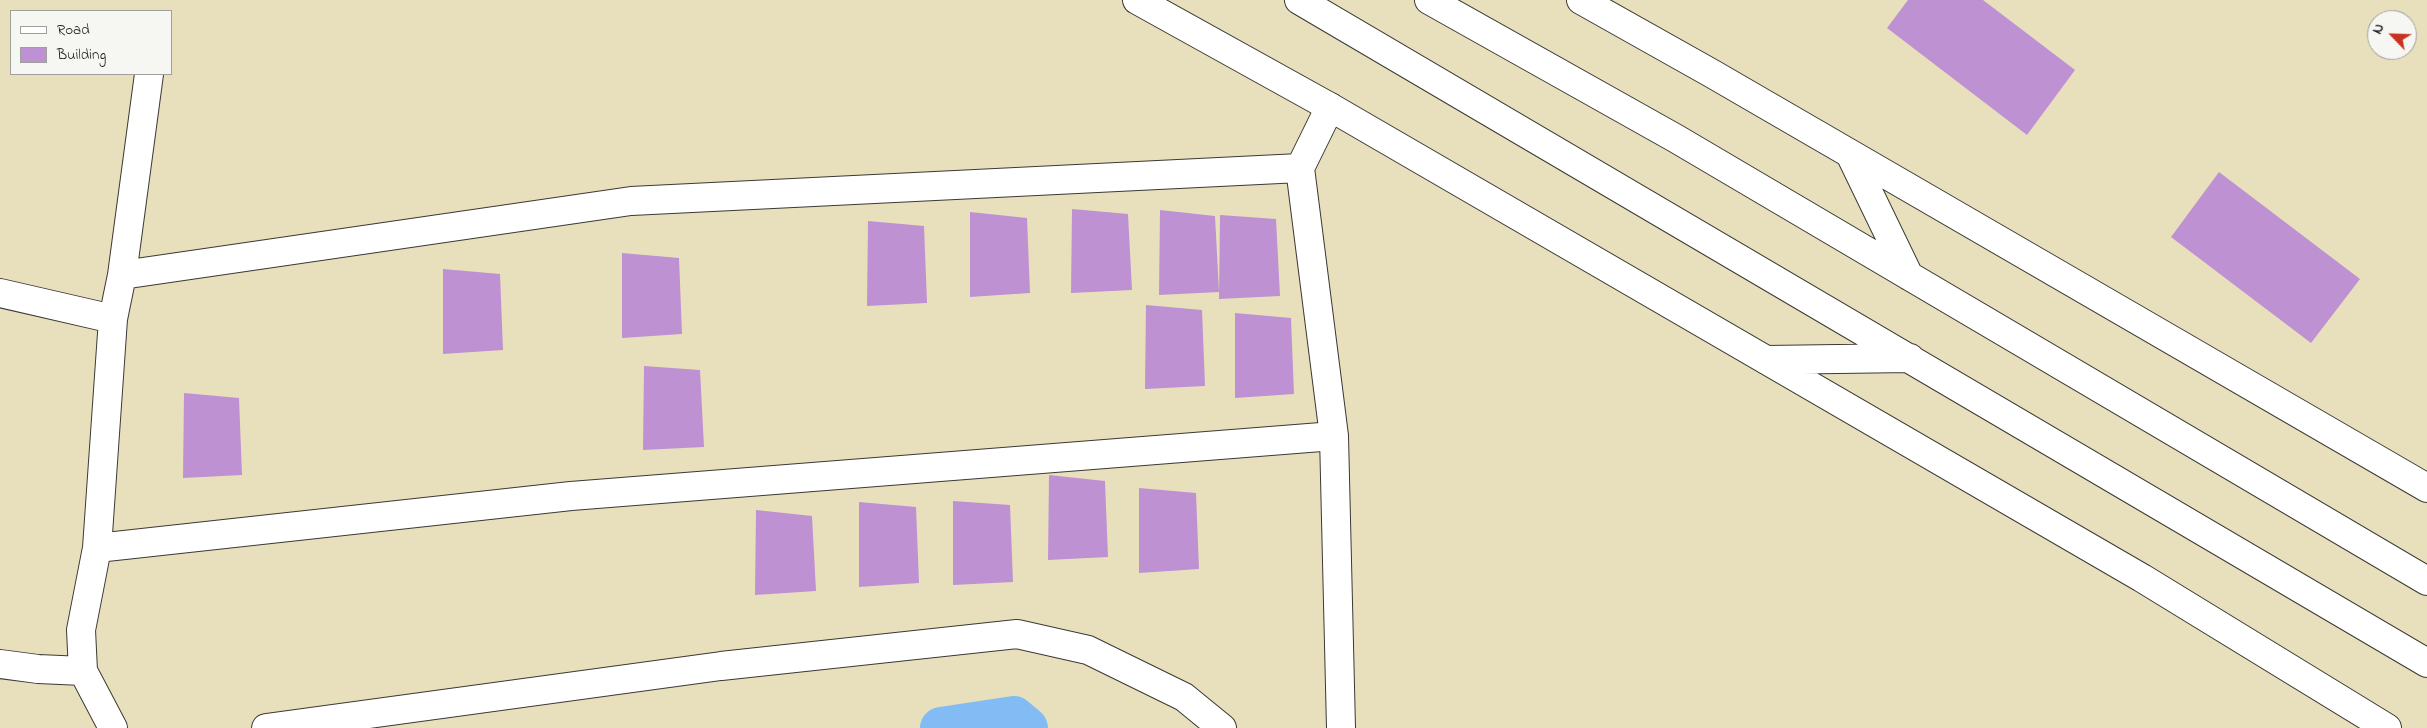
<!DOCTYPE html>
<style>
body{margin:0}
#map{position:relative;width:2427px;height:728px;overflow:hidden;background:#e8e0bd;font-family:"Indie Flower",sans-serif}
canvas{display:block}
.legend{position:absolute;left:10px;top:10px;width:162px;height:65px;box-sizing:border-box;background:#f6f6f2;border:1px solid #9f9f9c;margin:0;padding:6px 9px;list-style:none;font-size:15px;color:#1c1c1c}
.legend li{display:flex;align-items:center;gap:10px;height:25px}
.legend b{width:25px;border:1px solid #9f9f9c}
.north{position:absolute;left:2367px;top:10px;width:50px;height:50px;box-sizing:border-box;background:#f6f6f2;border:1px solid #9f9f9c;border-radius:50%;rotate:294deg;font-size:14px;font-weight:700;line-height:20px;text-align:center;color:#1c1c1c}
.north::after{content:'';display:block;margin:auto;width:18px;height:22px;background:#c8321e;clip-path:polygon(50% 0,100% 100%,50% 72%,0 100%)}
</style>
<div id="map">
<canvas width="2427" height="728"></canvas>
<ul class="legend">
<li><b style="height:6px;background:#fff"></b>Road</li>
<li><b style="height:14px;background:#be91d2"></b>Building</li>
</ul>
<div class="north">N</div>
</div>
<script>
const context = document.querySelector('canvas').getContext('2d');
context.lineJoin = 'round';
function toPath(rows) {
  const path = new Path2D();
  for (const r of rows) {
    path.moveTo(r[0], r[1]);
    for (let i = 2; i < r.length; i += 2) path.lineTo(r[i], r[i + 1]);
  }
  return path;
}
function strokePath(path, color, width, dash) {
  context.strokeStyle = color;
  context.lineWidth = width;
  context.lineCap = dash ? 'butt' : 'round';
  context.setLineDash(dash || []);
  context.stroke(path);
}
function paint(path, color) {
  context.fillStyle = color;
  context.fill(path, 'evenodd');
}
strokePath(toPath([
 [941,728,1014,717,1027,728]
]), '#83bbf4', 42);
paint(toPath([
 [1908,0,1983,0,2075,70,2027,135,1887,28],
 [2219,172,2360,279,2311,343,2171,237],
 [1072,209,1128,214,1132,290,1071,293],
 [1160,210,1215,216,1219,292,1159,295],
 [970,212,1027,218,1030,293,970,297],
 [1220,215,1276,219,1280,296,1219,299],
 [868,221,924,226,927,303,867,306],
 [622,253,679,258,682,334,622,338],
 [443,269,500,274,503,350,443,354],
 [1146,305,1202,310,1205,386,1145,389],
 [1235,313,1291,318,1294,394,1235,398],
 [644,366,700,370,704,447,643,450],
 [184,393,239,398,242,475,183,478],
 [1049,475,1105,481,1108,557,1048,560],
 [1139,488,1196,493,1199,569,1139,573],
 [953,501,1010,505,1013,582,953,585],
 [859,502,916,507,919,583,859,587],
 [756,510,812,516,816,591,755,595]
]), '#be91d2');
const street = toPath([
 [1330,107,1300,168,1334,436,1341,728],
 [122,275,631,201,1300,168],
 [0,293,113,319,97,548,81,630,83,671,38,669,0,664],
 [113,319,122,275,149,74],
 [97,548,571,496,1334,436],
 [83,671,113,728],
 [266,728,721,666,1017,634,1088,650,1184,697,1222,728]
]);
const highway = toPath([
 [1137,0,1330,107,2142,578,2387,728],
 [1299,0,2427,663],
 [1429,0,1675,138,2427,581],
 [1581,0,1711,73,2427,488],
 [1850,154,1909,276],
 [1766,360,1910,358]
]);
strokePath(street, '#3b3934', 30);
strokePath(highway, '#3b3934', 30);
strokePath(street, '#fff', 28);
strokePath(highway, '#fff', 28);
</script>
